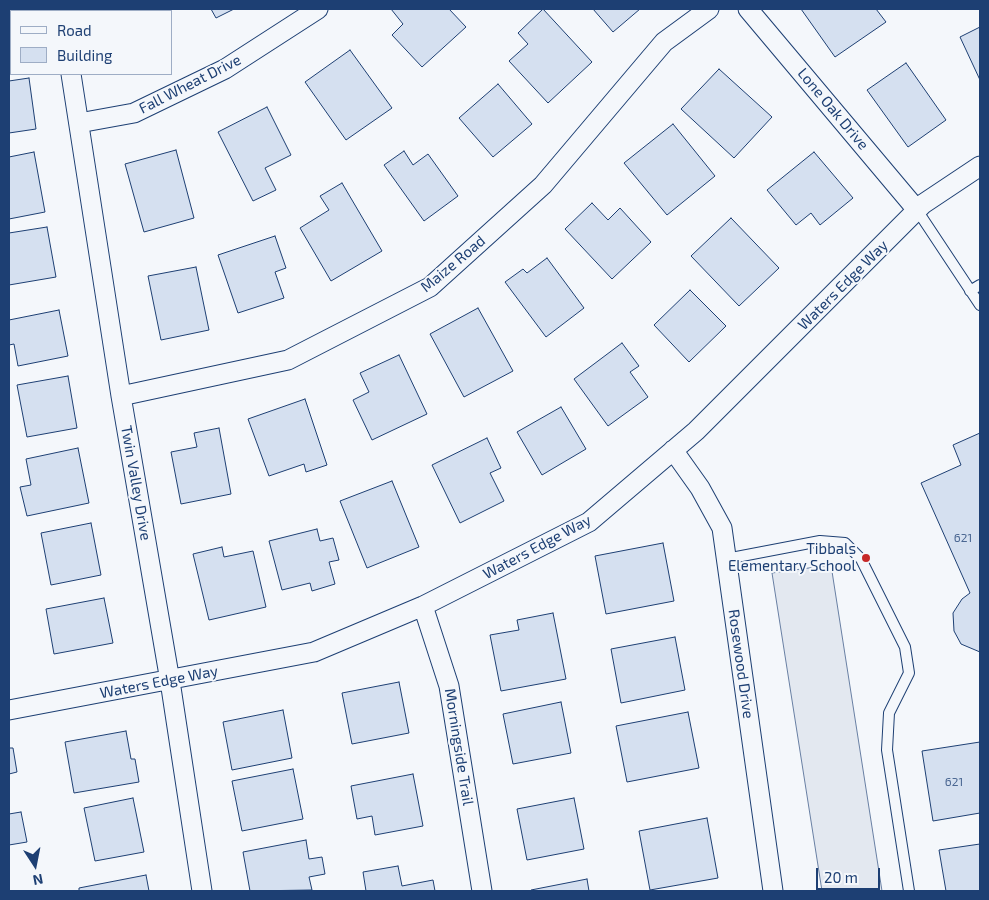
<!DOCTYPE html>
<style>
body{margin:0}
#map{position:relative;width:989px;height:900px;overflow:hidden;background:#f4f7fb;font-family:"Exo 2",sans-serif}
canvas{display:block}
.frame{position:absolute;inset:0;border:10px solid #1d3f73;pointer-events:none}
.legend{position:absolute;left:10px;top:10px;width:162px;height:65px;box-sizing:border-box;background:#f4f7fb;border:1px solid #9eadc5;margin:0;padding:6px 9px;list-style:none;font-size:15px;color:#1d3f73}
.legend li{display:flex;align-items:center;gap:10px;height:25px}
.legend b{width:25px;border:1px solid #9eadc5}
.north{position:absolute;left:10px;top:840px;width:50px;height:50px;-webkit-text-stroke:4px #f4f7fb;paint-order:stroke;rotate:169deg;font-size:14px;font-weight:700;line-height:20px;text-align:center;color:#1d3f73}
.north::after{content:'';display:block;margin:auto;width:18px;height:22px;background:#1d3f73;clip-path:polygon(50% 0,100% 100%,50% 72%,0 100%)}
.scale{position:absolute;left:816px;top:868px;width:64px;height:22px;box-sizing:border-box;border:2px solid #1d3f73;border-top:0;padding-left:6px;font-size:15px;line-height:18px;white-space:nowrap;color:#1d3f73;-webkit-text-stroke:4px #f4f7fb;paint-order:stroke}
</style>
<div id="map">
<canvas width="989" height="900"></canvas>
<div class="frame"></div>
<ul class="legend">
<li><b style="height:6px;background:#f4f7fb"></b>Road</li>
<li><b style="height:14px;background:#d5e0f0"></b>Building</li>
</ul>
<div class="north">N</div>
<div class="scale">20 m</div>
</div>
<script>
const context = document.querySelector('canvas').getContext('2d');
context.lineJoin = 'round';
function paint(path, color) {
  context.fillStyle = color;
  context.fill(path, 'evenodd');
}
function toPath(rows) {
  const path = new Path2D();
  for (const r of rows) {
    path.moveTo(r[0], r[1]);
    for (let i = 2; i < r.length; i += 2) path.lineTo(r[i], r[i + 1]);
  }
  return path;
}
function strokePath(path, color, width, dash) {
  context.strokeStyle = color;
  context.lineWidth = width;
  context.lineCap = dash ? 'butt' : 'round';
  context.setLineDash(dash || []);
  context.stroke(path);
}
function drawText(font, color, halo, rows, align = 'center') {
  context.font = font + ' "Exo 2",sans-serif';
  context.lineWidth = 4;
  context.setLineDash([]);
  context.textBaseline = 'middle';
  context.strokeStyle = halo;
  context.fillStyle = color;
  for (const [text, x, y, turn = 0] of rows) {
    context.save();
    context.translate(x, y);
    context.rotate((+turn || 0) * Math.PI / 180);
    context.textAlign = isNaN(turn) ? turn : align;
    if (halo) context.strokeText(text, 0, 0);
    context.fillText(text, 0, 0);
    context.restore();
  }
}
const parking = toPath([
 [831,565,882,891,822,891,772,573,831,565]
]);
paint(parking, '#e3e8f0');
strokePath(parking, '#687fa3', 1);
const building = toPath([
 [9,9,16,9,17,11,11,11,11,47,9,47,9,9],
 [103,9,167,9,168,11,104,11,103,9],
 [211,9,234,9,216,18,211,9],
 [391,9,449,9,466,27,422,67,392,35,403,24,391,9],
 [543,9,592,62,548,103,509,61,528,44,518,33,543,9],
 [593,9,640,9,613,32,593,9],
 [801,9,876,9,886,22,835,57,801,9],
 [980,27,980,80,960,37,980,27],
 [350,50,392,108,346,140,305,82,350,50],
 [906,63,946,120,908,147,867,90,906,63],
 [719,69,772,117,734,158,681,109,719,69],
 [29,78,36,129,9,133,9,81,29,78],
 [498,84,532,124,493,157,459,118,498,84],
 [267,107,291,155,265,168,276,190,253,201,218,132,267,107],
 [673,124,715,176,667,215,624,163,673,124],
 [176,150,194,218,144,232,125,164,176,150],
 [404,151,413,165,428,154,458,196,424,221,384,165,404,151],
 [34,152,45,212,9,219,9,157,34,152],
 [814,152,853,198,820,225,811,213,796,225,767,190,814,152],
 [342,183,382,251,331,281,300,228,329,210,320,196,342,183],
 [592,203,608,220,620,208,651,242,612,279,565,229,592,203],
 [731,218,779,268,739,306,691,256,731,218],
 [47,227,56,277,9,285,9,233,47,227],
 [275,236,286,268,275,272,284,298,238,313,218,255,275,236],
 [547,258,584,308,546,337,505,282,523,269,527,273,547,258],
 [196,267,209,330,161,340,148,276,196,267],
 [690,290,726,326,689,362,654,325,690,290],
 [478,308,513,371,464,397,430,334,478,308],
 [59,310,68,356,18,366,14,344,9,345,9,320,59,310],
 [622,343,639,366,630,372,648,397,608,426,574,379,622,343],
 [399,355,427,414,372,440,353,400,369,392,360,373,399,355],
 [68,376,77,428,27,437,17,385,68,376],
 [305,399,327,465,306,472,304,464,269,476,248,419,305,399],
 [561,407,586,449,542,475,517,432,561,407],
 [219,428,231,494,181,504,171,452,197,447,194,433,219,428],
 [980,433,980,652,961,644,954,631,953,613,962,599,970,593,921,483,961,465,953,445,980,433],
 [487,438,501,468,490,473,504,501,460,523,432,465,487,438],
 [78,448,89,503,27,516,20,487,31,485,26,459,78,448],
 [392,481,419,547,367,568,340,501,392,481],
 [91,523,101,575,51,585,41,533,91,523],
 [317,529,320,541,333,538,339,560,329,562,335,584,312,591,310,583,282,590,269,541,317,529],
 [663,543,674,601,606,614,595,556,663,543],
 [222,547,224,557,253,551,266,607,209,620,193,554,222,547],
 [104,598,113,643,54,654,46,609,104,598],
 [553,613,566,679,501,691,490,635,519,630,517,620,553,613],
 [675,637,685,690,621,703,611,649,675,637],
 [399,682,409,733,352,744,342,693,399,682],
 [561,702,571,753,513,764,503,714,561,702],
 [283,710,292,758,232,770,223,722,283,710],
 [688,712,699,768,627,782,616,726,688,712],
 [126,731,131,759,135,759,139,782,74,793,65,742,126,731],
 [980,742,980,813,933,821,922,751,980,742],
 [9,748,13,748,17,772,9,774,9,748],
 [293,769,303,819,242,831,232,781,293,769],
 [413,774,423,826,375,835,372,816,357,819,351,786,413,774],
 [133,798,144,852,95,861,84,808,133,798],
 [574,798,584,849,527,860,517,809,574,798],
 [21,812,27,842,9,845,9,814,21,812],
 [707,818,718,878,650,890,639,831,707,818],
 [306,840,309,859,322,857,325,874,309,877,312,890,250,891,243,852,306,840],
 [980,844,980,891,946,891,939,850,980,844],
 [398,866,402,886,433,880,435,891,366,891,363,872,398,866],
 [146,875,149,891,79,891,79,888,146,875],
 [587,879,589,891,531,891,531,890,587,879]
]);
paint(building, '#d5e0f0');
strokePath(building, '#1d3f73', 1);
const lane = toPath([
 [917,210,980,305],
 [970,291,980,285],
 [726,559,820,541,845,543,861,559,905,647,909,673,889,713,887,750,909,891]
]);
const street = toPath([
 [61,9,62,11],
 [748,9,917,210],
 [71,74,121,396,170,681,202,891],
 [79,123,134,113,225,69,318,9],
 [121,396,288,360,430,287,543,185,664,42,709,9],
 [673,450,700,488,722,528,773,891],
 [423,606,449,686,482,891],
 [9,710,314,652,423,606,589,522,696,431,923,204,980,166]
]);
strokePath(lane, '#1d3f73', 12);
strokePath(street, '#1d3f73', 21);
strokePath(lane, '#f4f7fb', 10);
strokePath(street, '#f4f7fb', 19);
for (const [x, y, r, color] of [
 [866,558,5,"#c62828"]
]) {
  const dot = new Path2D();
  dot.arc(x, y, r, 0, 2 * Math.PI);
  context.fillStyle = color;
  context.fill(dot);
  strokePath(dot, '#f4f7fb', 2);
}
drawText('12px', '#4b6792', null, [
 ["621",963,538],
 ["621",954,782]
]);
drawText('15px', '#1d3f73', '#f4f7fb', [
 ["Fall Wheat Drive",190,84,-27],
 ["Lone Oak Drive",833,109,50],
 ["Maize Road",453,264,-40],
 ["Waters Edge Way",843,285,-45],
 ["Twin Valley Drive",136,483,80],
 ["Waters Edge Way",537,547,-28],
 ["Rosewood Drive",741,664,82],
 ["Waters Edge Way",159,682,-11],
 ["Morningside Trail",459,747,81]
]);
drawText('15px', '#1d3f73', '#f4f7fb', [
 ["Tibbals",856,549],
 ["Elementary School",856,566]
], 'right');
</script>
